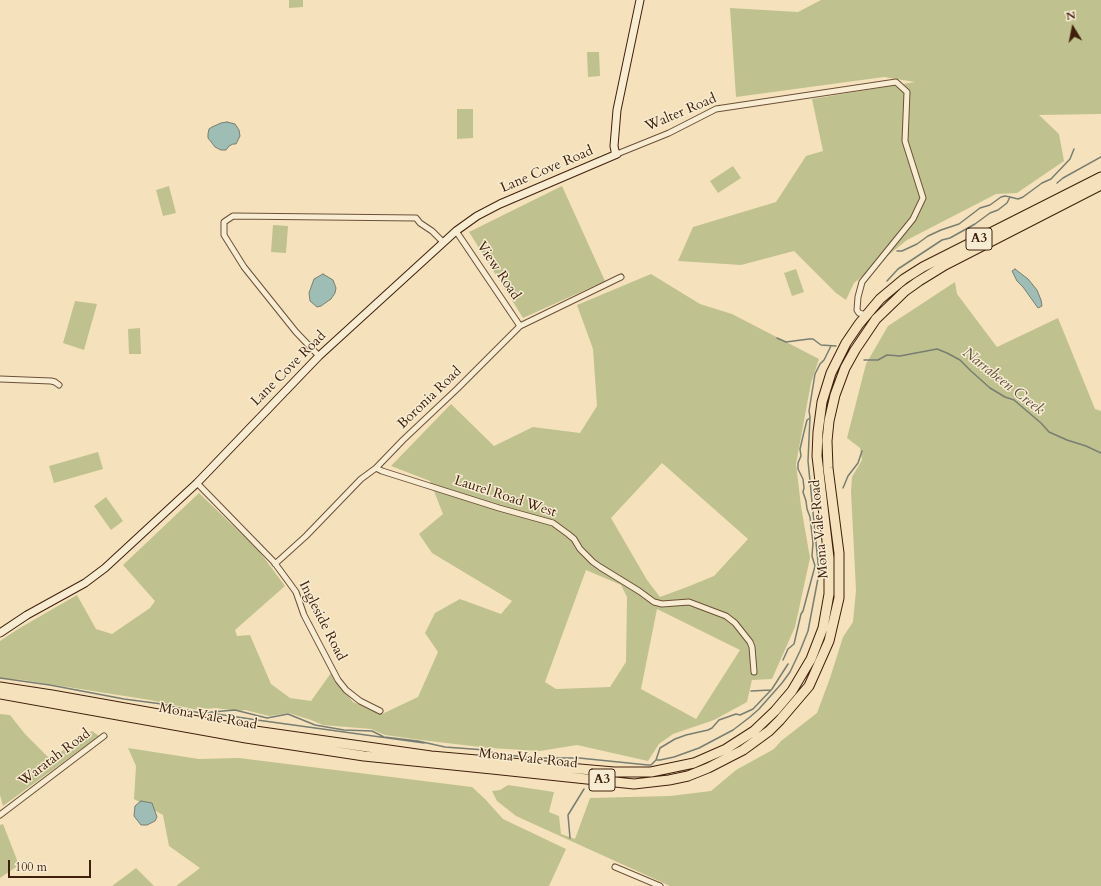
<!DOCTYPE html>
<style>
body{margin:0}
#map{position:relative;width:1101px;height:886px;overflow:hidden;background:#f5e2bc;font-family:Cardo,serif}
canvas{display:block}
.north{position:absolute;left:1053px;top:8px;width:40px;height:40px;-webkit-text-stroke:3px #f8ecd3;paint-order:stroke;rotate:350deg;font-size:11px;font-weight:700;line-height:16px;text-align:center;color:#40200c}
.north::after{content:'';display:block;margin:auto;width:14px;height:18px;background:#40200c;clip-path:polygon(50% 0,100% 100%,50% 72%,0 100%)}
.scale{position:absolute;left:8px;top:860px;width:83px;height:18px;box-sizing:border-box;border:2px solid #40200c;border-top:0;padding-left:5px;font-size:12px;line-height:14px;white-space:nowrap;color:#40200c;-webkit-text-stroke:3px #f8ecd3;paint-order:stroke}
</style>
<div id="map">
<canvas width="1101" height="886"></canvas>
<div class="north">N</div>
<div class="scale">100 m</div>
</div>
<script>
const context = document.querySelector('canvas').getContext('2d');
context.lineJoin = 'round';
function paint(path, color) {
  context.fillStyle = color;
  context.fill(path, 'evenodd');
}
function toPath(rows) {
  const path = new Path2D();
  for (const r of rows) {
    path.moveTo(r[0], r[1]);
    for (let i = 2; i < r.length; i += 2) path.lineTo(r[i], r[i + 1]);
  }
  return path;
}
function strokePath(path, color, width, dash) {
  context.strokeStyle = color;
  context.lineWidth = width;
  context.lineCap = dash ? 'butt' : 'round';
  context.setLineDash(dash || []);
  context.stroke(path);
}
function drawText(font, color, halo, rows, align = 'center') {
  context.font = font + ' Cardo,serif';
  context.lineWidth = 3;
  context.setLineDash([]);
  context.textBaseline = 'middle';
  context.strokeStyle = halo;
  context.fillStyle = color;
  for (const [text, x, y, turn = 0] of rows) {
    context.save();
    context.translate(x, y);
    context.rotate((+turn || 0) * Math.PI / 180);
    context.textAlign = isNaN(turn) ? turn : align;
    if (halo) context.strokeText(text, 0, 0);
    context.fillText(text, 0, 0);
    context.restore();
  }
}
paint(toPath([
 [289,0,303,0,303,7,289,8],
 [821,0,1101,0,1101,114,1039,115,1059,134,1064,161,1017,193,996,194,907,240,854,283,846,300,836,293,794,251,741,265,678,261,693,227,776,202,806,156,823,151,812,99,915,82,884,77,736,97,730,8,798,12],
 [587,52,599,52,600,76,588,77],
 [457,109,473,109,473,138,457,139],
 [733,166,741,178,718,193,710,181],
 [169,186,176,213,163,216,156,190],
 [562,186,605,281,523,318,469,232],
 [273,225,288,226,286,253,271,252],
 [796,269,804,292,792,296,784,273],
 [651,274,700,304,732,314,819,359,811,383,796,464,801,506,810,558,795,627,772,679,752,680,747,702,714,720,673,734,659,744,648,761,577,745,540,751,489,748,429,741,385,735,371,729,323,725,311,720,289,713,269,716,245,710,239,711,215,708,198,710,150,700,23,680,0,678,0,641,18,629,77,595,96,629,112,634,150,608,155,601,123,565,199,493,259,551,285,586,235,630,237,636,250,635,271,684,290,698,311,701,331,673,353,702,382,714,418,697,438,652,425,633,435,613,460,599,501,614,512,601,432,553,419,534,443,514,430,481,391,466,451,404,494,446,533,427,580,433,597,406,593,349,577,305],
 [662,463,748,539,714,576,687,587,660,597,647,580,611,518],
 [586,570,621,585,627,597,626,662,610,687,556,689,545,682],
 [657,609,740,650,696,719,641,689],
 [955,282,957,294,997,347,1058,318,1095,409,1101,411,1101,886,670,886,516,816,497,801,492,791,500,790,508,785,554,792,549,812,559,816,561,834,575,839,590,798,670,796,711,791,736,770,774,749,781,741,817,713,830,678,843,637,853,622,856,590,851,492,852,477,862,460,860,448,847,438,866,364,888,326],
 [75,301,97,304,84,350,63,343],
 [140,328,141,354,129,354,128,329],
 [98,452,103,469,54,483,49,466],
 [106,497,123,521,111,530,94,506],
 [0,714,10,715,25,734,50,759,92,731,99,736,3,806,0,795],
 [128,748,199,759,239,758,472,787,485,799,503,819,566,849,549,886,176,886,200,868,169,846,163,815,134,799,136,766],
 [3,824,19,865,0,878,0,825],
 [136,868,154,886,112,886]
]), '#bfc28e');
const water = toPath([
 [227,122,235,124,239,130,240,136,236,144,233,144,229,146,226,150,221,150,215,147,212,143,208,138,208,134,209,129,212,127,221,123,227,122],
 [1015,269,1028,279,1037,290,1041,300,1042,306,1038,308,1023,287,1017,281,1012,271,1015,269],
 [323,274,333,280,336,288,335,293,331,299,321,306,317,307,310,301,309,293,314,279,323,274],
 [141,801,152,803,157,817,155,821,147,825,141,825,134,816,135,806,141,801]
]);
paint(water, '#9dbdb5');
strokePath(water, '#787e71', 1);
strokePath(toPath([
 [1057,183,1063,178,1101,157],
 [897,251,902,251,917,244,928,236,941,230,959,224,980,208,990,205,1001,197,1005,196,1010,197],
 [887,281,898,269,942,240,950,238,975,224,990,213,998,210,1007,203,1010,197,1018,199,1023,197,1042,183,1051,179,1070,159,1074,149],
 [777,338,786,342,809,339,813,339,821,345,836,346],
 [864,360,878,360,887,355,900,356,937,349,947,353,960,360,971,371,990,388,1005,397,1014,400,1041,423,1049,432,1067,440,1086,446,1101,453],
 [843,488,848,476,858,463,862,451],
 [783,660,788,649,794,644,801,614,803,611,815,566,812,556,813,543,810,517,807,509,806,501,803,492,804,488,803,479,798,469,798,463,801,456,800,449,804,432,807,420,810,418],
 [0,678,50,685,124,699,162,704,200,713,235,710,267,718,288,714,315,725,344,730,372,731,384,737,418,741,445,747,485,750,497,754,536,758,579,758,648,765,651,765,656,760,660,748,675,739,686,735,708,730,712,728,719,720,736,714,740,715,753,709,772,689,788,664],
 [751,691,771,690],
 [215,712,217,714,257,720,424,743],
 [656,760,660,760,674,757,699,748,733,730,750,717,759,709,782,683,790,672,800,651,808,631,819,573,808,461,810,417,809,411,815,374,820,364,824,360,831,346],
 [570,838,568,815,584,789]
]), '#787e71', 1.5);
const street = toPath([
 [617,154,669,133,716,109,896,82,907,92,905,141,923,198,913,219,862,282,858,297,857,310,859,313,866,315],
 [456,231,520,326],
 [319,356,296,332,244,267,224,235,224,222,233,216,416,218,420,223,432,231,443,242],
 [0,379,51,381,55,382,59,385],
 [376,468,382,471,499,508,553,523,568,534,574,539,580,549,593,562,600,567,639,591,654,602,662,604,689,602,726,616,735,623,750,642,752,647,754,672],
 [197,483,274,562,296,592,304,615,316,638,338,680,346,690,360,701,380,711],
 [275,564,306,536,361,479,376,468,403,440,457,389,520,326,621,277],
 [0,815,104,736],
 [615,867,660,886]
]);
const secondary = toPath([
 [0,633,27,615,85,583,105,568,197,483,319,356,456,231,477,216,500,204,617,154,615,151,614,146,617,110,640,0]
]);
const highway = toPath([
 [0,687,52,695,248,730,431,756,614,772,651,772,694,763,726,749,754,731,775,711,792,691,811,659,823,628,829,594,829,558,817,456,818,432,822,402,831,373,846,343,859,324,880,299,904,279,923,267,1101,177],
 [0,694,246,738,364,756,492,769,634,784,669,780,688,776,708,768,743,750,769,731,780,720,809,686,829,641,839,598,839,553,828,468,827,441,829,421,835,395,845,368,855,350,876,319,905,291,919,281,945,265,1101,185]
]);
strokePath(street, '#6d5038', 7);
strokePath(secondary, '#40200c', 9);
strokePath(highway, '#40200c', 11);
strokePath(street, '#f8ecd3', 5);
strokePath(secondary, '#f8ecd3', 7);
strokePath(highway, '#f5e2bc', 9);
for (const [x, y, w] of [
 [979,239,26],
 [602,780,26]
]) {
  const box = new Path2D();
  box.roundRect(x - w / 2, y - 11, w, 22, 3);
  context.fillStyle = '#f8ecd3';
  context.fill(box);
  strokePath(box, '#40200c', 1);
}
drawText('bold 13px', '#40200c', null, [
 ["A3",979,239],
 ["A3",602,780]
]);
drawText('14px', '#40200c', '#f8ecd3', [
 ["Walter Road",681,113,-23],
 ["Lane Cove Road",547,170,-23],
 ["View Road",498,271,56],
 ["Lane Cove Road",289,369,-45],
 ["Boronia Road",430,398,-44],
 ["Laurel Road West",505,497,18],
 ["Mona Vale Road",820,529,-95],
 ["Ingleside Road",322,621,63],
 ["Mona Vale Road",208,717,10],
 ["Waratah Road",55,758,-37],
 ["Mona Vale Road",528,759,6]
]);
drawText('italic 15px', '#5c4f3f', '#f8ecd3', [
 ["Narrabeen Creek",1003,382,38]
]);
</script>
